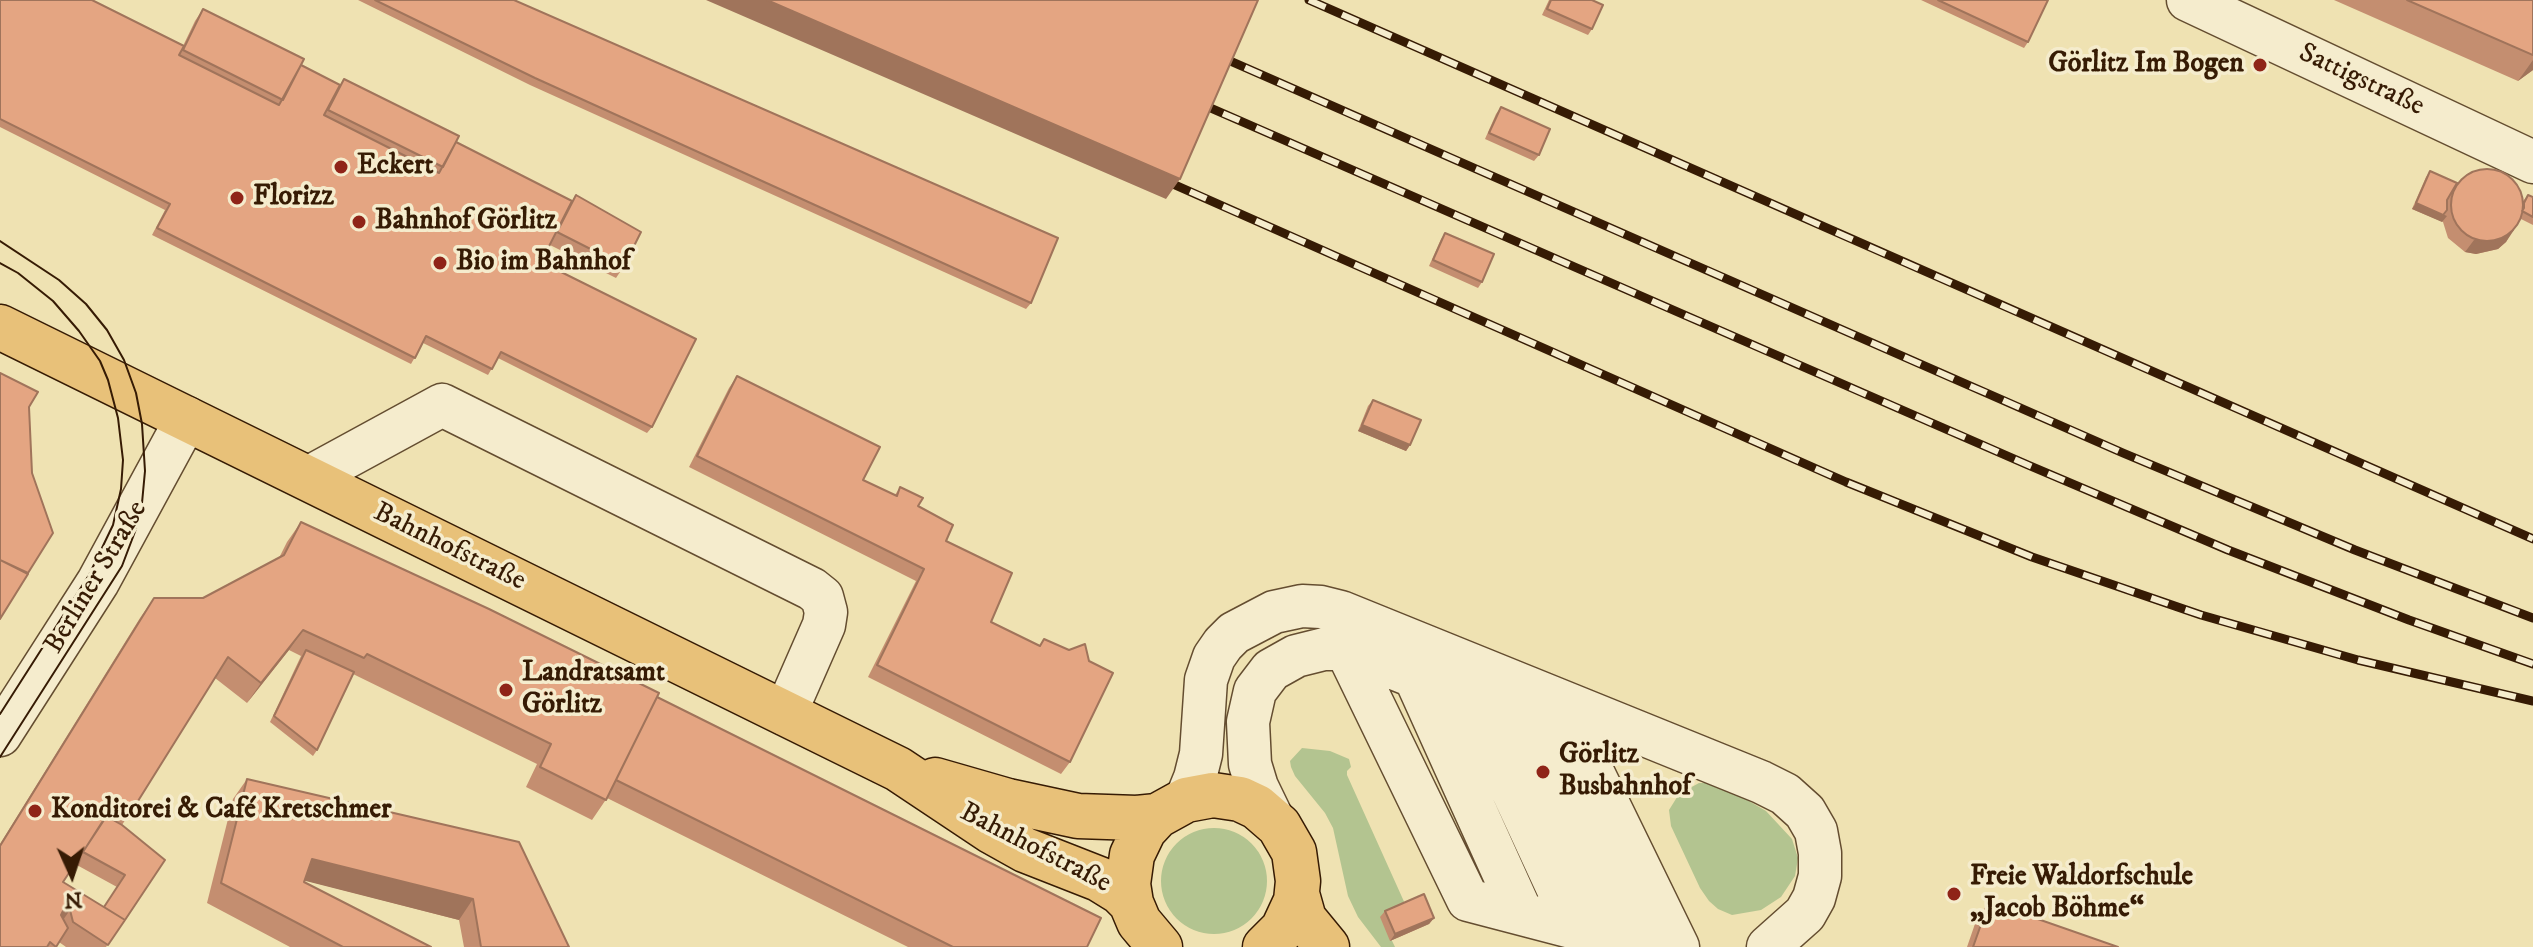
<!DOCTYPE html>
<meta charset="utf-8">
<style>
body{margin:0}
#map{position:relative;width:2533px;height:947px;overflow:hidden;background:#efe2b2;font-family:"IM FELL DW Pica",serif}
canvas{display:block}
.north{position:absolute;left:32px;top:835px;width:80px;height:80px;-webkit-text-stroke:6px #f5eccd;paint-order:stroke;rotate:177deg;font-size:22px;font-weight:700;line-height:32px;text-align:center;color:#361b04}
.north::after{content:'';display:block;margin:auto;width:28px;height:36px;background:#361b04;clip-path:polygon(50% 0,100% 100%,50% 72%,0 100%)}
</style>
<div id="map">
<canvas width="2533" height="947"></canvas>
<div class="north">N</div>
</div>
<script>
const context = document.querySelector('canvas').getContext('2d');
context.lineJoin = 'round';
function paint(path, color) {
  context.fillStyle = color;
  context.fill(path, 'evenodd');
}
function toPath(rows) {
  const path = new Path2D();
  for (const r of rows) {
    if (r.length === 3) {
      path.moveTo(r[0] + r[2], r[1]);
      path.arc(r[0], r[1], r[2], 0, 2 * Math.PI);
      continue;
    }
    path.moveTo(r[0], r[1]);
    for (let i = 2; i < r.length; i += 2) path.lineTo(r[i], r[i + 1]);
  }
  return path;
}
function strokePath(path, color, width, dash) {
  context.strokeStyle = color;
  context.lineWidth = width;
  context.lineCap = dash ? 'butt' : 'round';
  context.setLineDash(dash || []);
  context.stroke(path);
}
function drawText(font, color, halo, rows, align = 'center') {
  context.font = font + ' "IM FELL DW Pica",serif';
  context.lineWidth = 7;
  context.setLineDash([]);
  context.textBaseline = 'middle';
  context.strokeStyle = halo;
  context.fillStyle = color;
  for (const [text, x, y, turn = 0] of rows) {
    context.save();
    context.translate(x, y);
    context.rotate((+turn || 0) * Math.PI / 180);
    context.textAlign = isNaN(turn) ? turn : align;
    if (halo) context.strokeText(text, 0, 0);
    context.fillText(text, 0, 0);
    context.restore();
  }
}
paint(toPath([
 [1302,748,1330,751,1349,759,1351,767,1347,771,1347,775,1406,906,1381,918,1395,947,1381,947,1358,917,1348,896,1333,828,1325,813,1295,776,1291,767,1290,761],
 [1699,783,1709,783,1742,797,1766,811,1792,839,1798,858,1795,876,1781,897,1761,910,1732,915,1718,909,1709,901,1700,888,1671,826,1669,810,1679,794],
 [1214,881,53]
]), '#b3c490');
const minor = toPath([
 [2188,0,2533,162],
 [308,478,442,405,812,589,822,597,826,612,824,625,785,714],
 [1346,649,1468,900,1648,947],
 [1415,677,1522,914],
 [1470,699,1576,928],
 [1524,720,1629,942],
 [0,735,98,582,187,418],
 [1186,800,1195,778,1201,754,1206,680,1214,657,1223,644,1234,633,1274,612,1302,606,1321,607,1341,612,1761,782,1785,794,1805,812,1816,831,1820,853,1820,876,1814,898,1805,914,1768,947],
 [1272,818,1257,787,1250,764,1248,722,1255,691,1271,670,1296,656,1324,649,1346,649,1578,742,1678,947]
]);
const major = toPath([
 [0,327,898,769,991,831,1025,850,1099,879,1120,892,1131,903],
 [935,780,1008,801,1078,816,1137,818,1157,816],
 [1297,894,1304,919,1327,947],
 [1160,947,1139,922,1131,903,1128,884,1132,855,1144,830,1157,816,1186,800,1213,795,1240,799,1257,807,1279,826,1294,852,1298,881,1296,901,1283,929,1265,947]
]);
strokePath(minor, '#644d30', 45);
strokePath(major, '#361b04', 47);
strokePath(minor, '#f5eccd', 42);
strokePath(major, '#e8c179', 44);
strokePath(toPath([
 [0,241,59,280,86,304,107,330,124,360,136,393,142,424,145,471,142,503,136,529,122,566,0,757],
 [0,263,18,273,53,301,79,331,100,361,108,380,118,418,123,460,121,489,113,525,89,575,0,714]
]), '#361b04', 2);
const rail = toPath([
 [1309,0,2533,539],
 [1212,53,2123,453,2355,550,2533,618],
 [1190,99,2028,465,2228,550,2409,620,2533,664],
 [1157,177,1846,482,2032,557,2201,615,2358,660,2533,701]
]);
strokePath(rail, '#361b04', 9);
strokePath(rail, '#f5eccd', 6, [18]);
paint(toPath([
 [0,0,183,46,195,21,203,9,301,65,340,85,344,79,456,142,572,201,576,195,624,266,616,278,550,245,541,262,652,427,647,433,498,358,488,375,423,343,411,364,152,235,165,210,0,127],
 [358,0,514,0,1031,303,1026,309,530,85],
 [1549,0,1592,0,1592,29,1588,35,1542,15],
 [1921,0,2048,0,2028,42,2024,48],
 [2334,0,2533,0,2533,70,2518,81],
 [1501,107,1539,155,1534,161,1485,139,1496,114],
 [2430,171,2457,183,2523,201,2528,195,2533,197,2533,225,2519,218,2506,242,2498,249,2476,254,2465,252,2448,238,2443,222,2412,209,2426,177],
 [1445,233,1482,282,1478,288,1429,266,1441,239],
 [737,376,863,480,895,495,900,487,918,506,946,541,991,622,1039,646,1044,639,1070,762,1061,774,868,677,916,581,689,467,729,388],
 [1373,400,1410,445,1406,451,1358,431,1368,406],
 [301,522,657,697,1087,947,908,947,607,798,592,820,526,787,537,764,353,674,317,750,313,756,270,722,301,656,289,650,247,703,215,678,122,825,165,860,106,947,66,947,59,942,56,947,0,947,0,844,140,618,154,598,203,598,279,558,287,542],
 [75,864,117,887,104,907,63,882],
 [247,779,569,947,464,947,459,920,304,880,304,882,431,947,290,947,207,903,233,799],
 [1989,902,2118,947,1967,947,1977,918],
 [1385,911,1434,918,1429,924,1390,941,1380,917]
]), '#c48e70');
paint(toPath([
 [706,0,767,0,1180,179,1166,199],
 [2533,60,2533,70,2518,81],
 [2416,203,2447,216,2442,222,2412,209],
 [2514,230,2506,242,2498,249,2476,254,2465,252,2474,240],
 [1362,425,1410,445,1406,451,1358,431],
 [303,630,289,650,247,703,261,683],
 [312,859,473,899,459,920,298,879],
 [70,910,56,930,63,911],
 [1434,918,1429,924,1390,941,1395,934]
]), '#a0745b');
const building = toPath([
 [0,0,92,0,184,46,179,55,279,105,301,65,340,85,324,115,439,173,456,142,572,201,541,262,696,339,652,427,501,352,492,369,426,336,415,358,157,228,170,204,0,119,0,0],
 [375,0,514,0,1058,238,1031,303,535,78,375,0],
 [767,0,1258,0,1180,179,767,0],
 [1551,0,1592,0,1603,5,1592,29,1547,9,1551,0],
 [1938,0,2048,0,2028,42,1938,0],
 [2407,0,2533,0,2533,55,2407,0],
 [203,9,304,59,283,100,183,50,203,9],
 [344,79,459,136,443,167,328,110,344,79],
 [1501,107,1550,129,1539,155,1489,133,1501,107],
 [2487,205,36],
 [2430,171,2457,183,2447,200,2447,210,2443,215,2416,203,2430,171],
 [576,195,641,232,624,266,557,232,576,195],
 [2528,195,2533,197,2533,217,2522,211,2524,208,2524,203,2528,195],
 [1445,233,1494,254,1482,282,1433,260,1445,233],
 [0,373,38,392,29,407,32,473,53,533,28,573,0,560,0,373],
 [737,376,880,447,863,480,897,496,900,487,923,498,918,506,953,525,946,541,1012,573,991,622,1040,646,1044,639,1069,650,1085,644,1089,661,1113,673,1070,762,877,665,924,569,697,456,737,376],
 [1373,400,1421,420,1410,445,1362,425,1373,400],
 [301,522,489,609,659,693,606,800,540,767,551,744,367,654,364,658,303,630,261,683,228,657,128,817,112,808,63,882,125,920,108,945,73,922,70,910,63,911,61,915,68,928,56,947,50,942,47,947,0,947,0,846,154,598,203,598,284,555,301,522],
 [0,560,28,574,0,619,0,560],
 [306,650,354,672,317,750,274,716,306,650],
 [657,697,1101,918,1087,947,953,947,616,780,657,697],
 [247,779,519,842,569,947,481,947,473,899,312,859,304,882,431,947,343,947,221,883,247,779],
 [106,816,122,825,165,860,125,920,104,907,125,875,83,852,106,816],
 [1424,894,1434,918,1395,934,1385,911,1424,894],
 [1989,902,2118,947,1973,947,1989,902]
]);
paint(building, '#e4a582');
strokePath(building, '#a0745b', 2);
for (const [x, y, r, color] of [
 [2260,65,8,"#8f2418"],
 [341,167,8,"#8f2418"],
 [237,198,8,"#8f2418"],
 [359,222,8,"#8f2418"],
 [440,263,8,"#8f2418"],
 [506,690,8,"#8f2418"],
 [1543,772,8,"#8f2418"],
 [35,811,8,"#8f2418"],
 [1954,894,8,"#8f2418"]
]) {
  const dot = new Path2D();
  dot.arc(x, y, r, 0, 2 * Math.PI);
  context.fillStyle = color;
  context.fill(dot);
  strokePath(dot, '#f5eccd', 3);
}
drawText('bold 28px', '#361b04', '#f5eccd', [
 ["Görlitz Im Bogen",2244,65,"right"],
 ["Eckert",357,167],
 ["Florizz",253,198],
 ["Bahnhof Görlitz",375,222],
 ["Bio im Bahnhof",456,263],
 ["Landratsamt",522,674],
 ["Görlitz",522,706],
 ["Görlitz",1559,756],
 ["Busbahnhof",1559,788],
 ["Konditorei & Café Kretschmer",51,811],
 ["Freie Waldorfschule",1970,878],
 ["„Jacob Böhme“",1970,910]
], 'left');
drawText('28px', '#361b04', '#f5eccd', [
 ["Sattigstraße",2361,81,25],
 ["Bahnhofstraße",449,548,26],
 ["Berliner Straße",97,578,-59],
 ["Bahnhofstraße",1035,849,27]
]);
</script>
